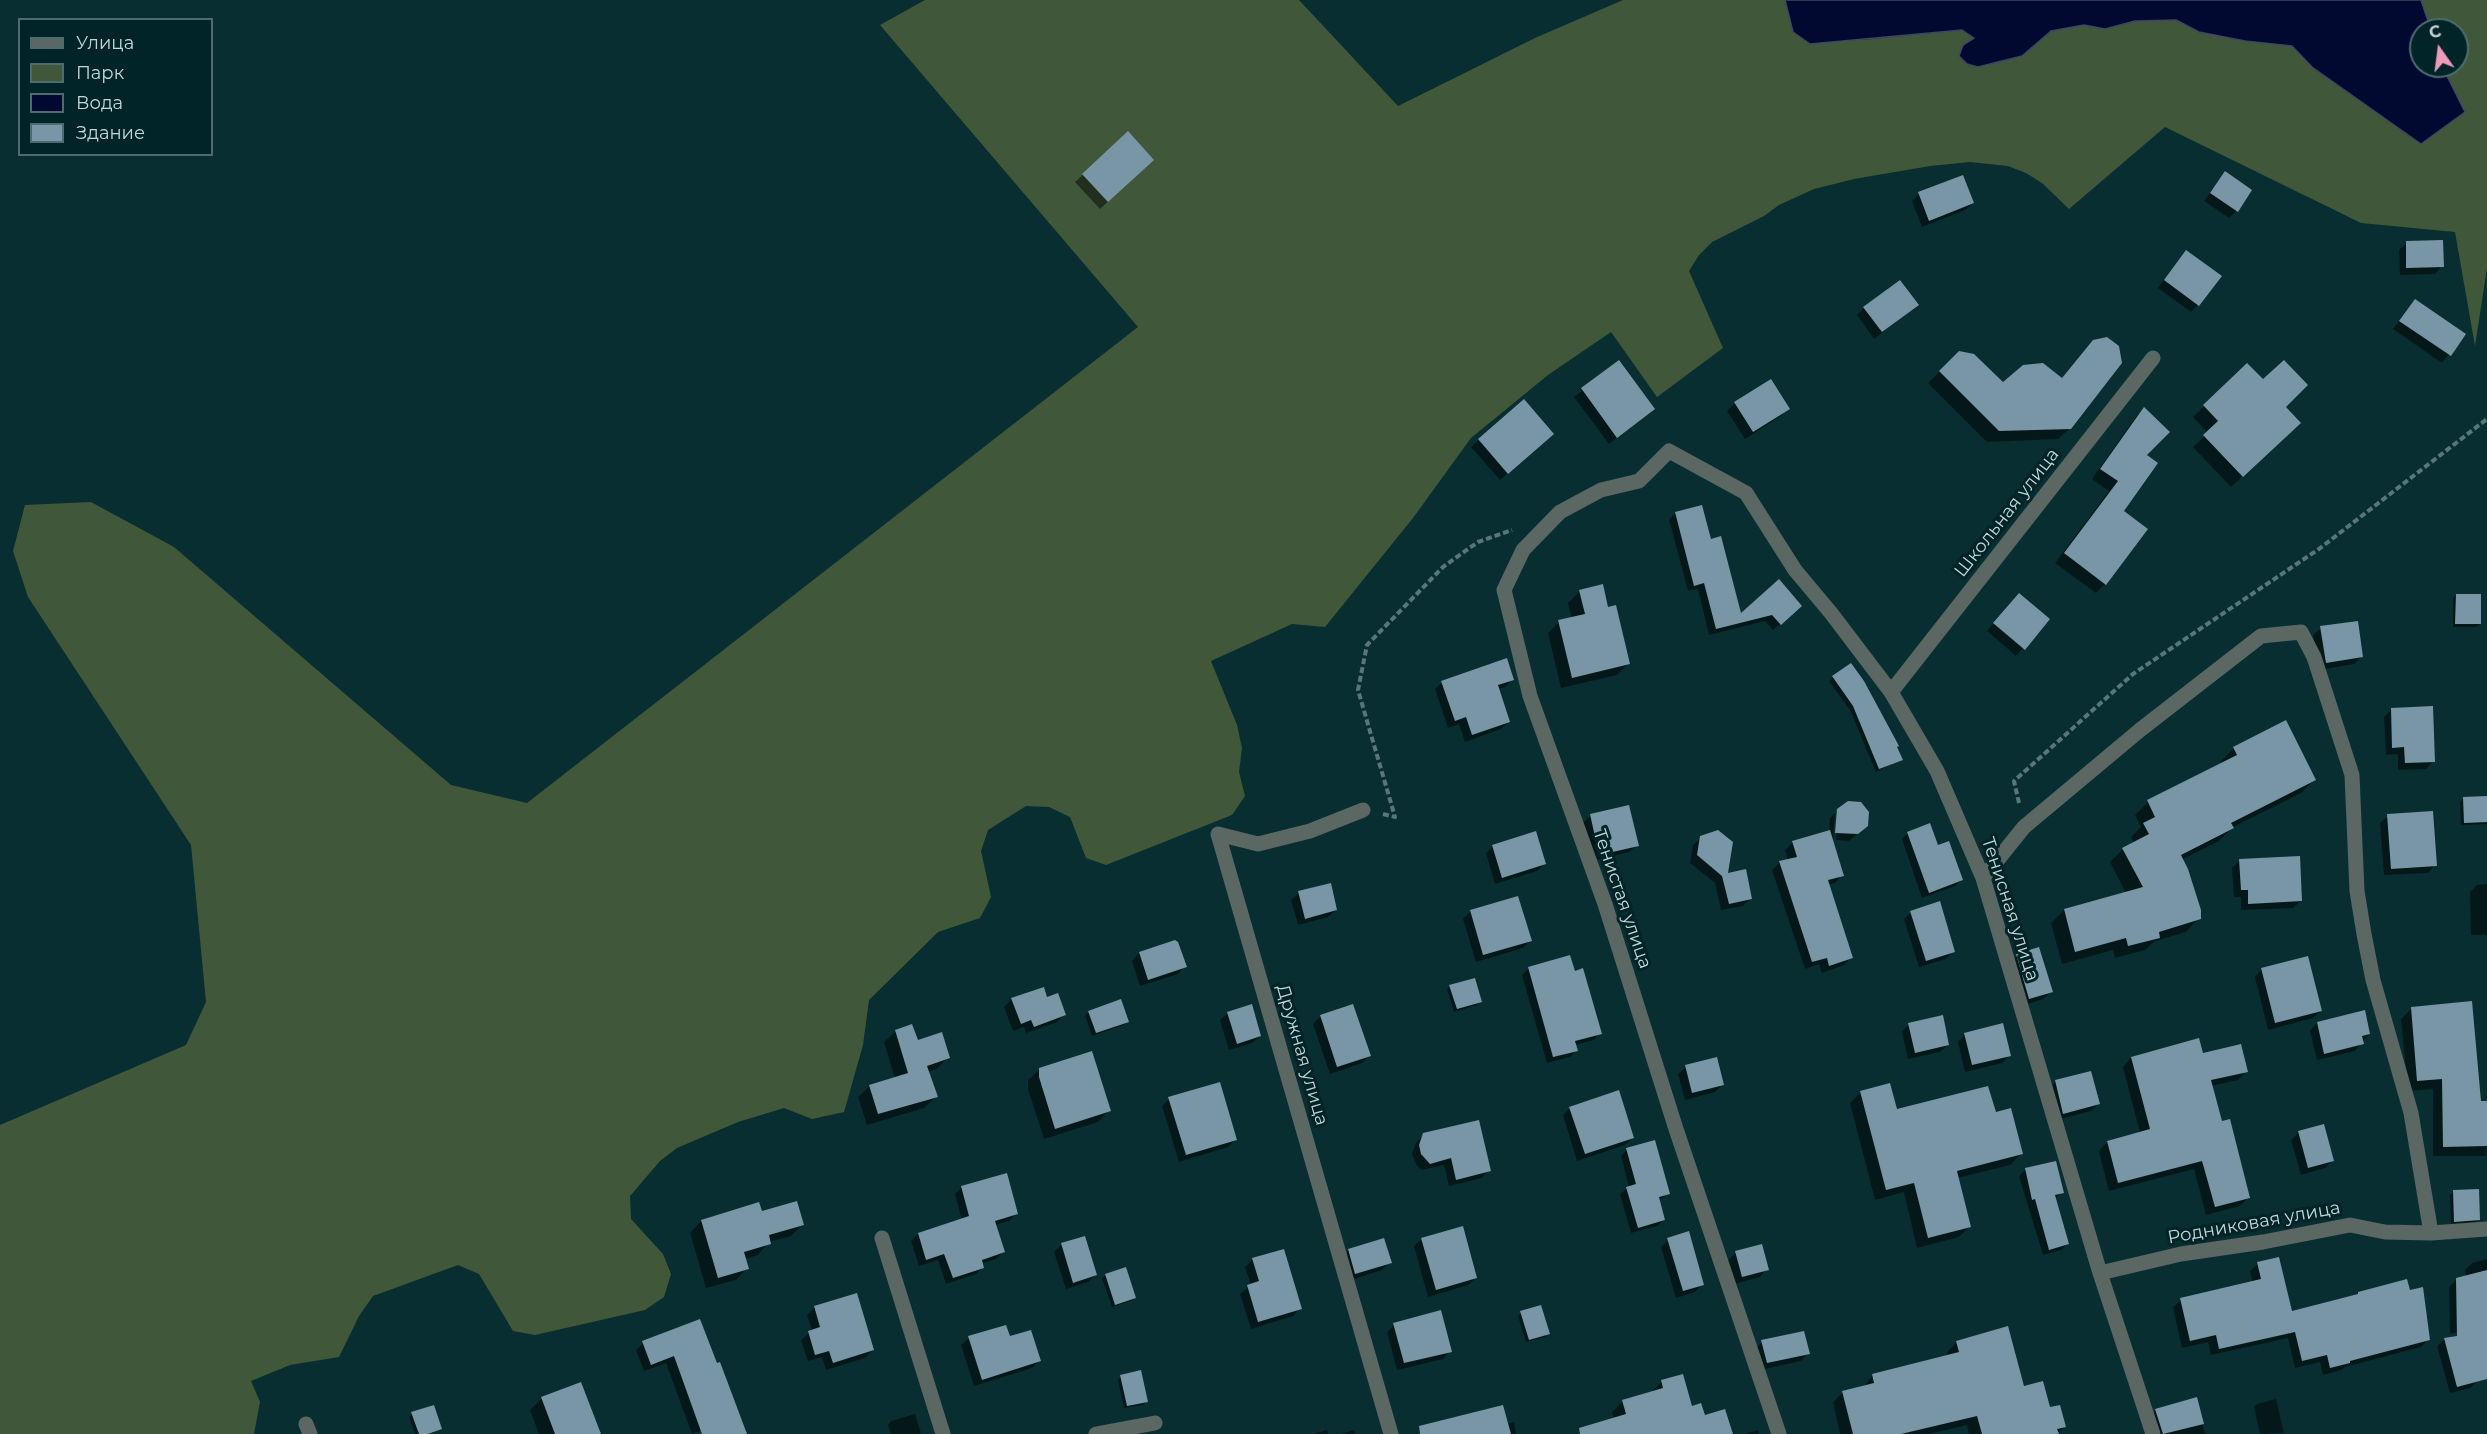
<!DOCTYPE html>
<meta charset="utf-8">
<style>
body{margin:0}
#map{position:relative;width:2487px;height:1434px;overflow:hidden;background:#092e31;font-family:Montserrat,sans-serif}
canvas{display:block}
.legend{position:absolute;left:18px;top:18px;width:195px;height:138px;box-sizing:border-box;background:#002427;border:2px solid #4e6c6e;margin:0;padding:8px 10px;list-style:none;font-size:18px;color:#c4d7d8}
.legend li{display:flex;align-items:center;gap:12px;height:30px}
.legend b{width:30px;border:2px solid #4e6c6e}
.north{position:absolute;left:2409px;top:18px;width:60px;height:60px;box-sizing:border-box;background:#002427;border:2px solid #4e6c6e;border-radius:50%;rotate:346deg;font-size:16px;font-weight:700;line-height:24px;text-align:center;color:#c4d7d8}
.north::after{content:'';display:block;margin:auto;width:21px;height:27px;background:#ef9ab8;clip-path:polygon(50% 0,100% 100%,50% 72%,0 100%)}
</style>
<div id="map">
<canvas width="2487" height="1434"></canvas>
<ul class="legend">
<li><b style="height:8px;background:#5a6762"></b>Улица</li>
<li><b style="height:16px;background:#405839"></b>Парк</li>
<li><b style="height:16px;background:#010931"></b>Вода</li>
<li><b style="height:16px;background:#7996a6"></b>Здание</li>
</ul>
<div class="north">С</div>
</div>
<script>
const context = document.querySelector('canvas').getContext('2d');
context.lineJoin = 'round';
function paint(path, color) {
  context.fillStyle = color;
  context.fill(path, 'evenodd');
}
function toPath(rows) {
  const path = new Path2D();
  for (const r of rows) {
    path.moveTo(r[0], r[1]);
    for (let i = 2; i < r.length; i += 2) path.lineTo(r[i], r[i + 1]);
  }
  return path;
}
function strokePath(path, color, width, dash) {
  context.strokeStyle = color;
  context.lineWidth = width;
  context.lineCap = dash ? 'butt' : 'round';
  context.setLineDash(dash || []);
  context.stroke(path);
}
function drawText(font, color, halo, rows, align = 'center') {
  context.font = font + ' Montserrat,sans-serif';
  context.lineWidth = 6;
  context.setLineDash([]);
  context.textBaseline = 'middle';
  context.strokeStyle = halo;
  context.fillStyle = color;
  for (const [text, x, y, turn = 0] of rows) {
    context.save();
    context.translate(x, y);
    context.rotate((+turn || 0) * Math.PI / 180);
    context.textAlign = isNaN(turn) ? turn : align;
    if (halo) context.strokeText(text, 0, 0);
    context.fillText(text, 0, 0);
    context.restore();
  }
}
paint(toPath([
 [925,0,1299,0,1398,106,1535,38,1623,0,1785,0,1793,32,1862,40,1963,30,1974,38,2022,56,2051,31,2084,25,2105,29,2135,21,2176,20,2199,32,2245,41,2292,46,2312,67,2421,144,2465,112,2442,66,2457,66,2457,30,2431,30,2421,0,2487,0,2487,268,2475,346,2455,232,2361,223,2165,127,2069,209,2042,183,2026,173,2008,166,1970,162,1930,166,1854,179,1814,189,1779,205,1764,216,1712,242,1699,255,1689,271,1723,348,1657,397,1611,332,1548,375,1471,438,1413,518,1325,627,1292,624,1211,661,1237,725,1242,748,1239,772,1245,796,1232,815,1106,865,1086,858,1070,817,1049,807,1026,806,988,830,981,851,991,897,980,918,938,932,869,1000,863,1045,844,1112,812,1119,784,1108,738,1122,677,1148,660,1161,630,1196,631,1219,663,1254,671,1274,664,1297,645,1310,535,1335,513,1331,479,1274,458,1265,373,1296,359,1316,339,1357,290,1365,251,1381,260,1402,254,1434,0,1434,0,1125,186,1045,206,1002,191,845,28,597,13,551,25,505,91,502,174,547,451,785,527,803,1138,327,880,25]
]), '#405839');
const water = toPath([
 [1785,0,2421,0,2431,30,2421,30,2421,66,2442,66,2465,112,2421,144,2312,67,2292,46,2245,41,2199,32,2176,20,2135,21,2105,29,2084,25,2051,31,2022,56,1978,67,1967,64,1959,56,1963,45,1974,38,1962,30,1810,44,1793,32,1785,0]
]);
paint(water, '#010931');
strokePath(water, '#3c4763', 1.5);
paint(toPath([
 [1128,133,1145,167,1100,209,1075,182],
 [2225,173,2236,211,2229,218,2204,201],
 [1919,194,1973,203,1965,210,1922,227,1912,201],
 [2406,243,2442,266,2435,274,2400,275,2399,250],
 [2179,260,2198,305,2191,312,2158,288],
 [2415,301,2464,334,2442,363,2393,329],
 [1917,305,1874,339,1857,315,1864,308],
 [2094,341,2070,428,2058,439,1987,442,1928,383,1960,352,2003,384,2061,379],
 [1619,362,1653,409,1609,444,1574,397],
 [2247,365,2284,407,2287,434,2231,487,2193,447,2208,433,2193,417],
 [1771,381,1788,408,1781,416,1745,439,1727,411,1735,403],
 [1524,401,1545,441,1500,480,1471,447],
 [2144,409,2144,455,2122,512,2105,584,2096,593,2055,563,2109,491,2092,479,2135,418],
 [1676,513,1710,541,1740,615,1794,612,1773,630,1765,621,1709,635,1698,589,1688,591,1669,519],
 [1580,591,1607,608,1628,664,1617,675,1561,688,1548,633,1559,622,1572,619,1568,603],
 [2456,595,2480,624,2476,627,2453,627,2453,598],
 [2012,602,2048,619,2016,656,1987,631],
 [2321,628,2361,657,2354,664,2319,670,2313,635],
 [1851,665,1901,759,1876,772,1850,710,1829,681],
 [1513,679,1505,687,1498,689,1509,722,1501,729,1465,742,1459,724,1448,728,1435,689,1442,682],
 [2392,709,2433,761,2426,769,2398,770,2398,754,2386,755,2384,717],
 [2234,748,2314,780,2301,793,2233,827,2219,841,2181,860,2199,918,2186,932,2155,941,2145,950,2115,958,2113,950,2062,964,2051,923,2064,910,2126,893,2110,862,2123,849,2134,843,2131,837,2141,827,2135,815,2148,802,2222,764,2221,761],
 [2487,798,2487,824,2461,825,2460,802,2463,799],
 [1839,810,1862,829,1849,841,1836,840],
 [1835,813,1833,840,1842,875,1835,883,1828,885,1852,957,1844,965,1822,973,1819,964,1805,969,1772,870,1779,863,1788,861,1785,850,1792,843,1829,832,1830,818],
 [1590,816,1637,845,1629,852,1592,861,1583,823],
 [2388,816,2435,865,2428,873,2384,875,2380,823],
 [1908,833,1937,847,1962,880,1955,886,1922,898,1902,839],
 [1701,838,1726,875,1751,898,1743,906,1721,910,1715,883,1690,863,1693,845],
 [1493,846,1545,863,1537,871,1495,884,1486,853],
 [2240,860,2301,901,2293,908,2241,910,2241,897,2234,897,2232,868],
 [2487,884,2487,935,2471,935,2470,892,2477,885],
 [1299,893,1336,910,1328,917,1298,925,1291,900],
 [1471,911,1530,941,1523,948,1476,962,1463,919],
 [1911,912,1953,951,1946,959,1919,967,1904,919],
 [1175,942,1185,966,1178,974,1140,986,1132,961,1139,953],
 [2017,956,2051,992,2043,999,2022,1006,2009,963],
 [1569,957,1600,1033,1594,1040,1575,1045,1576,1051,1570,1057,1547,1063,1522,975,1528,969],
 [2262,969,2321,1011,2313,1018,2268,1030,2255,977],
 [1450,986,1480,1001,1477,1005,1454,1012,1447,989],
 [1012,999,1046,999,1064,1015,1057,1022,1026,1033,1024,1027,1013,1031,1004,1007],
 [2411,1009,2480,1102,2487,1102,2486,1156,2433,1156,2433,1089,2408,1091,2401,1019],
 [1089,1012,1127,1021,1124,1025,1092,1036,1085,1015],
 [1228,1013,1260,1036,1252,1043,1229,1050,1220,1020],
 [1321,1016,1369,1056,1362,1063,1330,1074,1313,1024],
 [2317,1023,2369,1034,2355,1051,2317,1060,2310,1031],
 [1909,1024,1948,1045,1940,1052,1908,1059,1902,1032],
 [896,1031,948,1057,937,1069,927,1072,936,1097,924,1108,867,1125,858,1097,870,1086,895,1079,884,1042],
 [1965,1034,2009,1056,2002,1063,1965,1072,1958,1042],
 [2202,1055,2246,1071,2238,1080,2211,1086,2221,1123,2249,1197,2240,1206,2206,1215,2194,1169,2109,1191,2099,1151,2107,1142,2140,1133,2123,1067,2131,1058],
 [1686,1067,1722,1085,1715,1092,1685,1100,1678,1074],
 [1040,1069,1109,1110,1098,1122,1044,1139,1028,1089,1028,1080],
 [2056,1081,2098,1104,2091,1111,2056,1120,2048,1089],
 [1861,1092,1896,1111,1995,1114,2021,1154,2010,1165,1957,1178,1969,1227,1959,1237,1917,1248,1904,1192,1875,1200,1850,1103],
 [1169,1099,1236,1139,1228,1147,1179,1162,1162,1106],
 [1570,1108,1633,1138,1625,1145,1577,1161,1563,1115],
 [2299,1132,2333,1160,2325,1168,2301,1175,2291,1140],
 [1423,1135,1489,1170,1482,1178,1449,1186,1444,1165,1422,1170,1417,1166,1412,1154,1416,1143],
 [1627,1149,1668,1193,1659,1201,1664,1220,1657,1226,1631,1233,1620,1194,1629,1187,1621,1156],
 [2055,1163,2062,1192,2056,1198,2067,1244,2061,1250,2043,1255,2019,1176,2025,1170],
 [962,1187,1016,1214,1009,1221,995,1225,1003,1252,996,1259,981,1264,983,1267,976,1274,946,1284,938,1260,919,1266,911,1241,918,1234,962,1220,955,1194],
 [2454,1192,2478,1219,2475,1222,2451,1224,2450,1195],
 [761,1213,803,1224,791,1236,769,1242,758,1255,745,1259,747,1268,736,1280,706,1288,690,1233,701,1221],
 [1422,1239,1476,1278,1468,1285,1428,1297,1414,1246],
 [1668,1240,1702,1285,1695,1292,1676,1298,1661,1247],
 [1061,1245,1096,1275,1088,1282,1066,1289,1054,1252],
 [1283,1250,1300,1308,1293,1316,1251,1329,1240,1294,1251,1285,1245,1267,1252,1260],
 [1349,1250,1390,1262,1382,1270,1348,1281,1341,1258],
 [1736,1253,1767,1269,1760,1277,1734,1284,1728,1260],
 [2487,1259,2487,1324,2450,1334,2449,1287,2456,1280,2466,1277,2465,1270,2472,1263],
 [2258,1264,2291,1313,2355,1297,2358,1294,2429,1339,2421,1347,2345,1367,2341,1370,2323,1375,2320,1362,2295,1368,2288,1338,2211,1355,2208,1342,2182,1348,2173,1307,2181,1300,2253,1283,2250,1271],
 [1106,1275,1135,1298,1131,1301,1112,1307,1102,1278],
 [856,1295,873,1350,865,1358,826,1370,822,1357,808,1361,801,1340,812,1331,807,1315,814,1308],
 [1521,1313,1548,1334,1545,1337,1526,1342,1518,1316],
 [699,1321,730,1420,692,1434,666,1363,644,1371,636,1350,643,1343],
 [1394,1325,1450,1351,1443,1359,1397,1370,1387,1332],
 [1005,1327,1009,1338,1039,1361,1032,1368,974,1386,961,1345,969,1338],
 [2445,1339,2477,1381,2470,1388,2450,1393,2437,1346],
 [1762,1342,1808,1353,1801,1361,1760,1370,1755,1349],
 [1957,1342,2049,1409,2064,1427,2057,1434,1969,1434,1967,1425,1929,1434,1840,1434,1833,1402,1843,1392,1863,1387,1873,1375,1948,1357,1947,1352],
 [1121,1376,1146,1401,1143,1405,1124,1408,1118,1380],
 [1662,1382,1704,1417,1731,1434,1579,1434,1585,1428,1614,1419,1612,1412,1623,1401,1650,1393],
 [542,1398,599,1434,539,1434,530,1410],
 [2196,1399,2205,1434,2153,1434,2148,1417,2156,1410],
 [2276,1399,2284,1433,2260,1434,2254,1407,2257,1404],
 [412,1414,440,1429,431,1434,415,1434,409,1417],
 [915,1414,921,1433,920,1434,891,1434,888,1425,891,1421],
 [1514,1422,1516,1434,1442,1434,1507,1424],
 [1327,1430,1328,1434,1314,1434],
 [1354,1430,1355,1434,1342,1434],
 [1758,1430,1759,1434,1745,1434]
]), '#0007');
paint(toPath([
 [1128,131,1154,160,1108,202,1082,174],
 [2225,171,2252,190,2238,212,2210,193],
 [1963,175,1974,203,1929,221,1918,192],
 [2443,240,2444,267,2406,268,2406,241],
 [2186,250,2222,276,2199,306,2164,280],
 [1900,280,1919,305,1882,332,1863,307],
 [2415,299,2466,334,2451,356,2399,321],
 [2107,337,2119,346,2122,363,2071,429,1999,431,1939,371,1959,351,1974,354,2003,382,2023,365,2043,363,2062,378,2093,340],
 [1619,360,1655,409,1617,438,1581,388],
 [2284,360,2308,385,2286,407,2301,423,2243,477,2203,435,2218,421,2203,405,2247,363,2263,379],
 [1771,379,1790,409,1753,432,1734,402],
 [1524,399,1554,434,1508,474,1478,439],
 [2144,407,2170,432,2147,455,2158,463,2124,511,2148,529,2106,585,2064,553,2118,481,2100,469],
 [1702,505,1711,539,1721,536,1741,613,1779,579,1802,606,1781,625,1772,615,1716,629,1704,583,1694,586,1675,512],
 [1603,584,1608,607,1616,605,1630,664,1572,678,1558,620,1585,614,1579,590],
 [2019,593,2050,619,2025,650,1993,623],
 [2456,594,2481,594,2481,624,2455,624],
 [2358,621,2363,657,2326,663,2320,626],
 [1507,658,1514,680,1498,685,1510,722,1472,735,1466,717,1455,721,1441,681],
 [1851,663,1864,681,1899,746,1897,747,1903,760,1879,769,1853,706,1832,676],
 [2433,706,2435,762,2405,763,2404,747,2392,748,2391,708],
 [2286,720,2316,780,2231,823,2234,828,2181,855,2188,869,2201,910,2201,919,2159,932,2160,938,2128,946,2126,938,2075,952,2064,909,2143,887,2122,848,2149,834,2143,823,2155,817,2147,800,2237,755,2233,747],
 [2487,796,2487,822,2464,823,2463,797],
 [1848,801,1861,802,1869,812,1868,826,1858,834,1835,833,1837,809],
 [1629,805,1639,846,1599,855,1590,814],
 [2433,811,2437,866,2391,869,2387,814],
 [1930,823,1938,845,1949,841,1963,880,1929,893,1907,832],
 [1718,830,1733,842,1728,873,1746,869,1752,899,1729,904,1722,876,1697,855,1700,836],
 [1830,830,1844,876,1828,880,1853,958,1829,966,1827,958,1812,962,1779,861,1797,857,1792,841],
 [1536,831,1546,864,1502,878,1492,845],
 [2300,856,2302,901,2248,904,2248,890,2241,890,2239,859],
 [1331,883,1337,910,1305,919,1298,891],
 [1518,896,1532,941,1483,955,1470,910],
 [1940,901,1955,952,1926,961,1910,911],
 [1175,940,1178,942,1187,967,1148,980,1139,952],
 [2039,947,2053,992,2029,999,2016,954],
 [1570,955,1575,971,1583,968,1602,1034,1575,1041,1578,1051,1553,1057,1528,967],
 [2308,956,2322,1011,2275,1023,2261,968],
 [1475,978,1482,1002,1457,1009,1449,985],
 [1044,987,1047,997,1058,993,1066,1015,1034,1027,1031,1020,1021,1024,1011,998],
 [1121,999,1129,1022,1096,1033,1088,1011],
 [2472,1001,2481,1101,2487,1101,2487,1146,2443,1147,2442,1079,2417,1081,2411,1007],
 [1252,1004,1261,1036,1237,1044,1227,1012],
 [1353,1004,1371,1056,1337,1067,1320,1015],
 [2365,1010,2370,1034,2362,1036,2364,1044,2324,1054,2317,1022],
 [1943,1015,1949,1045,1915,1053,1908,1023],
 [2003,1023,2011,1056,1972,1065,1964,1033],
 [912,1024,918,1040,942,1032,950,1058,927,1066,938,1097,878,1114,869,1085,908,1073,895,1030],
 [2199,1038,2203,1053,2241,1044,2248,1072,2211,1080,2222,1121,2230,1119,2250,1198,2215,1207,2202,1161,2118,1183,2107,1141,2150,1129,2131,1057],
 [1092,1051,1111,1111,1055,1129,1039,1077,1039,1068],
 [1717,1057,1724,1085,1692,1093,1685,1065],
 [2091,1071,2100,1104,2063,1114,2055,1080],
 [1220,1082,1237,1140,1186,1155,1168,1097],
 [1890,1083,1897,1109,1988,1086,1996,1112,2011,1108,2023,1154,1957,1171,1971,1227,1928,1238,1914,1183,1886,1190,1860,1091],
 [1619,1090,1634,1138,1585,1154,1569,1107],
 [1479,1120,1491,1171,1456,1180,1451,1158,1430,1164,1421,1154,1419,1145,1423,1133],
 [2324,1124,2334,1161,2308,1168,2298,1131],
 [1655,1140,1670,1194,1659,1197,1665,1220,1638,1228,1626,1187,1636,1184,1626,1148],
 [2056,1161,2064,1193,2055,1195,2069,1244,2049,1250,2035,1199,2032,1200,2025,1168],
 [1007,1173,1018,1214,995,1221,1005,1252,982,1260,984,1268,953,1278,944,1254,926,1260,918,1233,969,1216,961,1186],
 [2479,1189,2480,1220,2454,1222,2453,1190],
 [797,1201,804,1225,769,1235,771,1244,744,1252,749,1269,718,1278,701,1220,759,1202,762,1211],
 [1463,1226,1477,1278,1436,1290,1421,1238],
 [1689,1231,1704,1285,1683,1291,1667,1238],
 [1085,1236,1097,1275,1073,1283,1061,1243],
 [1384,1238,1392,1263,1355,1274,1348,1249],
 [1762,1244,1769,1270,1742,1277,1735,1251],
 [1284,1249,1302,1309,1258,1322,1247,1285,1259,1281,1252,1258],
 [2279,1257,2292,1311,2358,1294,2358,1292,2407,1279,2410,1290,2423,1287,2430,1340,2350,1361,2350,1363,2330,1368,2327,1355,2302,1361,2295,1332,2219,1349,2216,1335,2190,1341,2180,1298,2261,1279,2257,1262],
 [1126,1267,1136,1298,1115,1305,1105,1274],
 [2487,1270,2487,1379,2457,1387,2444,1338,2457,1336,2456,1278],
 [857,1293,874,1350,833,1363,829,1351,815,1355,808,1331,820,1327,814,1306],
 [1541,1305,1550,1334,1529,1340,1520,1311],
 [1441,1310,1452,1352,1404,1363,1393,1323],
 [700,1319,717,1363,720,1362,747,1434,702,1434,674,1356,651,1365,642,1341],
 [1006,1325,1010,1336,1031,1330,1041,1361,982,1380,968,1336],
 [2008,1326,2024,1386,2043,1381,2050,1407,2060,1405,2066,1427,2057,1429,2059,1434,1982,1434,1977,1416,1901,1434,1853,1434,1842,1391,1874,1383,1872,1374,1959,1352,1956,1341],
 [1804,1331,1810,1354,1767,1363,1761,1340],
 [1141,1370,1148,1402,1127,1406,1120,1375],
 [1683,1374,1692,1406,1701,1403,1705,1415,1725,1409,1733,1434,1580,1434,1579,1428,1626,1414,1622,1400,1663,1388,1661,1380],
 [581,1382,601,1434,555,1434,541,1397],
 [2197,1397,2204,1424,2163,1434,2155,1409],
 [434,1405,442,1429,428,1434,419,1434,411,1412],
 [1503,1405,1511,1434,1420,1434,1419,1426]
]), '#7996a6');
strokePath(toPath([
 [2019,803,2014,781,2133,674,2319,549,2487,419],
 [1383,814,1395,817,1358,690,1367,645,1443,567,1478,542,1512,530]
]), '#597779', 4, [6, 3]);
strokePath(toPath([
 [1891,692,2153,358],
 [1363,810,1310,831,1258,844,1218,834,1391,1434],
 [1983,878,2024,827,2140,730,2261,636,2301,632,2314,657,2352,775,2357,891,2364,934,2373,980,2411,1113,2431,1233],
 [882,1238,943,1434],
 [2100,1273,2181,1254,2263,1242,2350,1225,2385,1232,2431,1233,2487,1229],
 [306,1424,310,1434],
 [1096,1434,1155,1423],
 [1779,1434,1676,1129,1605,904,1530,696,1504,590,1523,550,1560,512,1601,490,1639,481,1669,451,1746,493,1795,570,1831,613,1891,692,1937,771,1983,878,2100,1273,2153,1434]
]), '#5a6762', 15);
drawText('18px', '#c4d7d8', '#002427', [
 ["Школьная улица",2007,513,-52],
 ["Тенистая улица",1622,899,71],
 ["Тенисная улица",2010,909,72],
 ["Дружная улица",1302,1055,74],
 ["Родниковая улица",2254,1223,-10]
]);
</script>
